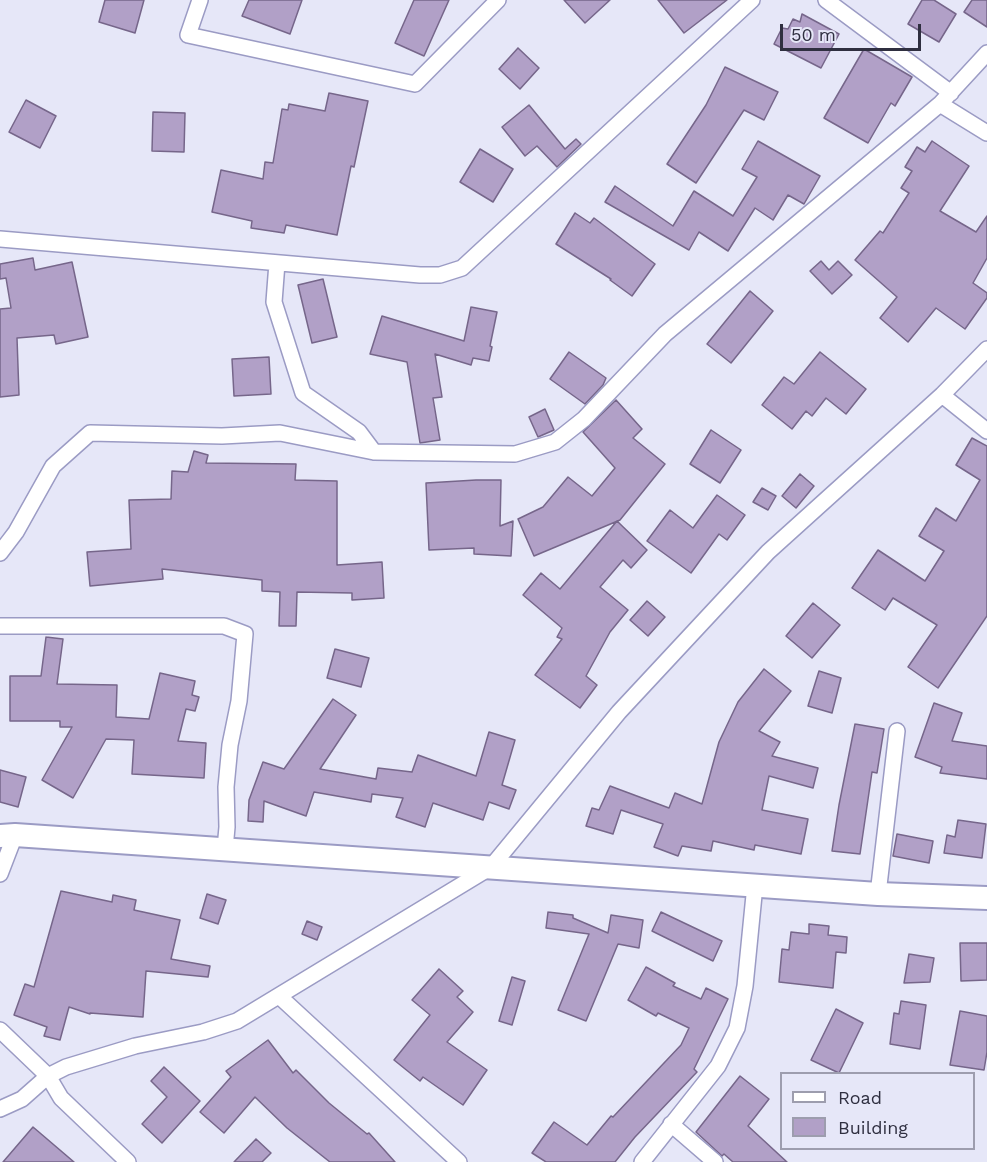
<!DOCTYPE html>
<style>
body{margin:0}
#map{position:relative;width:987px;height:1162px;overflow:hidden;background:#e6e7f8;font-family:"Work Sans",sans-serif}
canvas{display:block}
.legend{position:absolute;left:780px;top:1072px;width:195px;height:78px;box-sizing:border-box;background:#e6e7f8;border:2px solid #9d9dae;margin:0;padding:8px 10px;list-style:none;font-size:18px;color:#2f2f40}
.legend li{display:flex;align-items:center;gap:12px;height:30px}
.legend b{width:30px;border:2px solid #9d9dae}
.scale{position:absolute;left:780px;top:24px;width:141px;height:27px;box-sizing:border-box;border:3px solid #2f2f40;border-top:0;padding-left:8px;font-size:18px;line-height:21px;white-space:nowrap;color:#2f2f40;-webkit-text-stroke:4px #e6e7f8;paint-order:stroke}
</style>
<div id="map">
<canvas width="987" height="1162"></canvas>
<ul class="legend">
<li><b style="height:8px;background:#fff"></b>Road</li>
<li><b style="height:16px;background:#b1a0c7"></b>Building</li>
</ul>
<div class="scale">50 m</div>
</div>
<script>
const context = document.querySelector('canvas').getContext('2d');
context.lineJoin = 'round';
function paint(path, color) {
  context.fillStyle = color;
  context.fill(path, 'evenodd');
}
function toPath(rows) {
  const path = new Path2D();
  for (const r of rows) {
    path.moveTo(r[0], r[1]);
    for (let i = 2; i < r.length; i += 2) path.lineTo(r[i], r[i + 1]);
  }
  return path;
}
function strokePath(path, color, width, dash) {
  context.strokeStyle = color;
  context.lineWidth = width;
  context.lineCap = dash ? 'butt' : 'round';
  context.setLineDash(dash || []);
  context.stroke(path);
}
const building = toPath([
 [105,0,144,0,135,33,99,22,105,0],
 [249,0,302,0,290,34,242,16,249,0],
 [414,0,449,0,424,56,395,43,414,0],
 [564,0,610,0,585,23,564,0],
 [658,0,727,0,684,33,658,0],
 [922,0,934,0,956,14,939,42,908,24,922,0],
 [972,0,987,0,987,27,964,12,972,0],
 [802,14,839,34,821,68,774,44,782,28,788,29,793,19,800,22,802,14],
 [518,48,539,68,520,89,499,69,518,48],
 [864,49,912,77,895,106,891,103,868,143,824,118,864,49],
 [725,67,778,92,764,120,744,110,696,183,667,164,706,105,725,67],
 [329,93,368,101,354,167,351,166,337,235,286,225,284,233,251,228,252,221,212,212,221,170,263,179,265,162,273,163,282,109,288,110,289,104,325,111,329,93],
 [26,100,56,116,40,148,9,132,26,100],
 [529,105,565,149,576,139,581,144,557,167,537,146,525,156,502,127,529,105],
 [153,112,185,113,184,152,152,151,153,112],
 [758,141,820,176,804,204,788,195,773,220,755,208,728,251,699,232,689,250,605,202,615,186,673,226,694,191,733,216,757,177,742,169,758,141],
 [932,141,969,166,940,211,976,232,987,216,987,258,973,283,987,293,987,298,965,329,936,308,908,342,880,318,897,297,855,260,880,231,883,233,909,193,901,188,912,171,905,167,917,147,925,152,932,141],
 [480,149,513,169,493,202,460,182,480,149],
 [575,213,590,223,594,218,655,264,632,296,610,280,611,279,556,244,575,213],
 [33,258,35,270,72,262,88,337,56,344,54,335,17,338,19,395,0,397,0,309,11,308,6,278,0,279,0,264,33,258],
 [821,261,829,270,838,261,852,275,832,294,810,271,821,261],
 [323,279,337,337,312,343,298,285,323,279],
 [750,291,773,311,731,363,707,344,750,291],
 [471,307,497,312,490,346,492,347,489,361,473,358,471,365,435,354,442,397,433,398,440,440,420,443,407,362,370,354,382,316,464,341,471,307],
 [569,352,606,378,603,385,585,404,550,379,569,352],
 [820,352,866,389,846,414,826,398,812,416,806,411,792,429,762,405,784,377,794,384,820,352],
 [269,357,271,394,234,396,232,359,269,357],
 [616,400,642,429,633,438,665,464,620,520,534,556,518,519,543,507,568,477,592,496,615,468,583,432,616,400],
 [545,409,554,430,538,437,529,417,545,409],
 [711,430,741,450,720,483,690,464,711,430],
 [972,438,987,446,987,616,938,688,908,667,937,625,893,598,885,610,852,588,878,550,925,581,944,551,919,536,936,508,956,521,980,480,956,465,972,438],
 [194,451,208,455,206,463,296,464,295,480,337,481,337,565,382,562,384,598,352,600,352,593,297,592,296,626,279,626,280,592,262,591,262,580,162,569,163,579,90,586,87,552,131,549,129,500,171,499,172,471,188,472,194,451],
 [800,474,814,486,796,508,782,496,800,474],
 [476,480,501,480,500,526,513,521,511,556,474,554,474,548,429,550,426,483,476,480],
 [762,488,776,496,768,510,753,502,762,488],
 [717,495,745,515,727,540,719,534,691,573,647,541,670,510,693,528,717,495],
 [617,521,647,550,631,568,623,560,600,587,628,610,610,632,586,676,597,685,580,708,535,675,562,639,557,637,562,628,523,595,541,573,560,589,617,521],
 [647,601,665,617,648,636,630,620,647,601],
 [813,603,840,625,812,658,786,636,813,603],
 [46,637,63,639,57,684,117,685,116,717,149,719,160,673,195,681,192,695,199,697,195,711,186,709,178,741,206,743,204,778,132,774,134,740,106,739,73,798,42,780,72,727,60,727,60,721,10,721,10,676,41,676,46,637],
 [335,649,369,658,361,687,327,678,335,649],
 [764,669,791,691,759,731,780,742,772,756,818,768,813,788,769,776,762,810,808,819,801,854,755,845,754,850,713,841,711,851,682,846,678,856,654,847,663,824,621,810,613,834,586,826,592,808,599,810,610,786,669,808,675,793,702,804,719,742,738,702,764,669],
 [819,671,841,678,832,713,808,706,819,671],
 [333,699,356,715,320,769,376,779,378,768,412,772,418,755,476,776,489,732,515,740,502,785,516,790,509,809,489,802,483,820,433,803,425,827,396,817,403,798,372,794,371,802,314,792,306,816,264,801,263,822,248,821,249,800,263,762,284,769,333,699],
 [934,703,962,713,952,741,987,746,987,779,940,773,942,767,915,757,934,703],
 [855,724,884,729,877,773,872,772,860,854,832,851,839,805,855,724],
 [0,770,26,777,18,807,0,802,0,770],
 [958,820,986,824,982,858,944,853,947,835,955,837,958,820],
 [897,834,933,841,929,863,893,856,897,834],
 [61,891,112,902,113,895,136,900,134,910,180,920,171,959,210,966,208,977,146,971,143,1017,90,1013,90,1014,69,1007,60,1040,44,1036,47,1027,14,1015,25,984,34,987,61,891],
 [207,894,226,900,218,924,200,918,207,894],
 [548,912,573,915,573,918,608,933,611,915,643,920,639,948,618,944,586,1021,558,1010,589,934,546,928,548,912],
 [661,912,722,941,713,961,652,931,661,912],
 [307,921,322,927,317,940,302,934,307,921],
 [809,924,829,926,828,935,847,937,846,953,836,952,833,988,779,982,782,949,789,950,791,932,809,934,809,924],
 [960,943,987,943,987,980,961,981,960,943],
 [909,954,934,958,930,982,904,983,909,954],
 [646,967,675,983,673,986,701,999,706,988,728,999,694,1069,697,1072,635,1137,615,1162,546,1162,532,1153,554,1122,587,1145,611,1116,613,1117,681,1045,689,1028,658,1013,656,1016,628,1000,646,967],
 [439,969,463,991,457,997,473,1012,447,1042,487,1070,463,1105,423,1077,420,1081,394,1060,430,1015,412,1000,439,969],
 [512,977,525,981,512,1025,499,1021,512,977],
 [901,1001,926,1005,920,1049,890,1044,894,1013,899,1014,901,1001],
 [836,1009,863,1023,839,1073,811,1060,836,1009],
 [960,1011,987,1016,987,1052,984,1070,950,1065,960,1011],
 [268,1040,293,1073,296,1070,329,1103,367,1134,369,1133,395,1162,330,1162,287,1128,255,1097,224,1133,200,1112,231,1077,226,1071,268,1040],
 [164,1067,200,1101,162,1143,142,1124,167,1097,151,1081,164,1067],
 [740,1076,769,1099,748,1126,787,1162,733,1162,724,1154,722,1156,696,1132,740,1076],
 [33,1127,74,1162,3,1162,33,1127],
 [256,1139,271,1153,262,1162,234,1162,256,1139]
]);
paint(building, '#b1a0c7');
strokePath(building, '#76668a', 1.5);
const street = toPath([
 [200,0,188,35,415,84,498,0],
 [826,0,951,93],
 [987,53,940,104,987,133],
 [0,239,420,275,440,275,462,268,752,0],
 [277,263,274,302,303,393,359,432,374,452],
 [942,395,987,431],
 [0,553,16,532,53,466,90,433,222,436,280,433,374,452,515,454,555,442,584,419,665,334,940,104],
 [0,626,224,626,245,634,239,701,230,745,226,787,227,827,225,849],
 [0,874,15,835],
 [878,894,897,731],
 [279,996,459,1162],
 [0,1030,48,1076,61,1098,128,1162],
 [0,1109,22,1099,48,1076,66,1067,135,1046,203,1032,237,1021,491,867,619,712,768,552,942,395,987,349],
 [671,1124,715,1162],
 [642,1162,718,1066,737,1028,745,986,755,885]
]);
const secondary = toPath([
 [0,836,15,835,878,894,987,898]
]);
strokePath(street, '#9b9bc4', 18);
strokePath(secondary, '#9b9bc4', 26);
strokePath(street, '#fff', 15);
strokePath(secondary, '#fff', 22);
</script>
